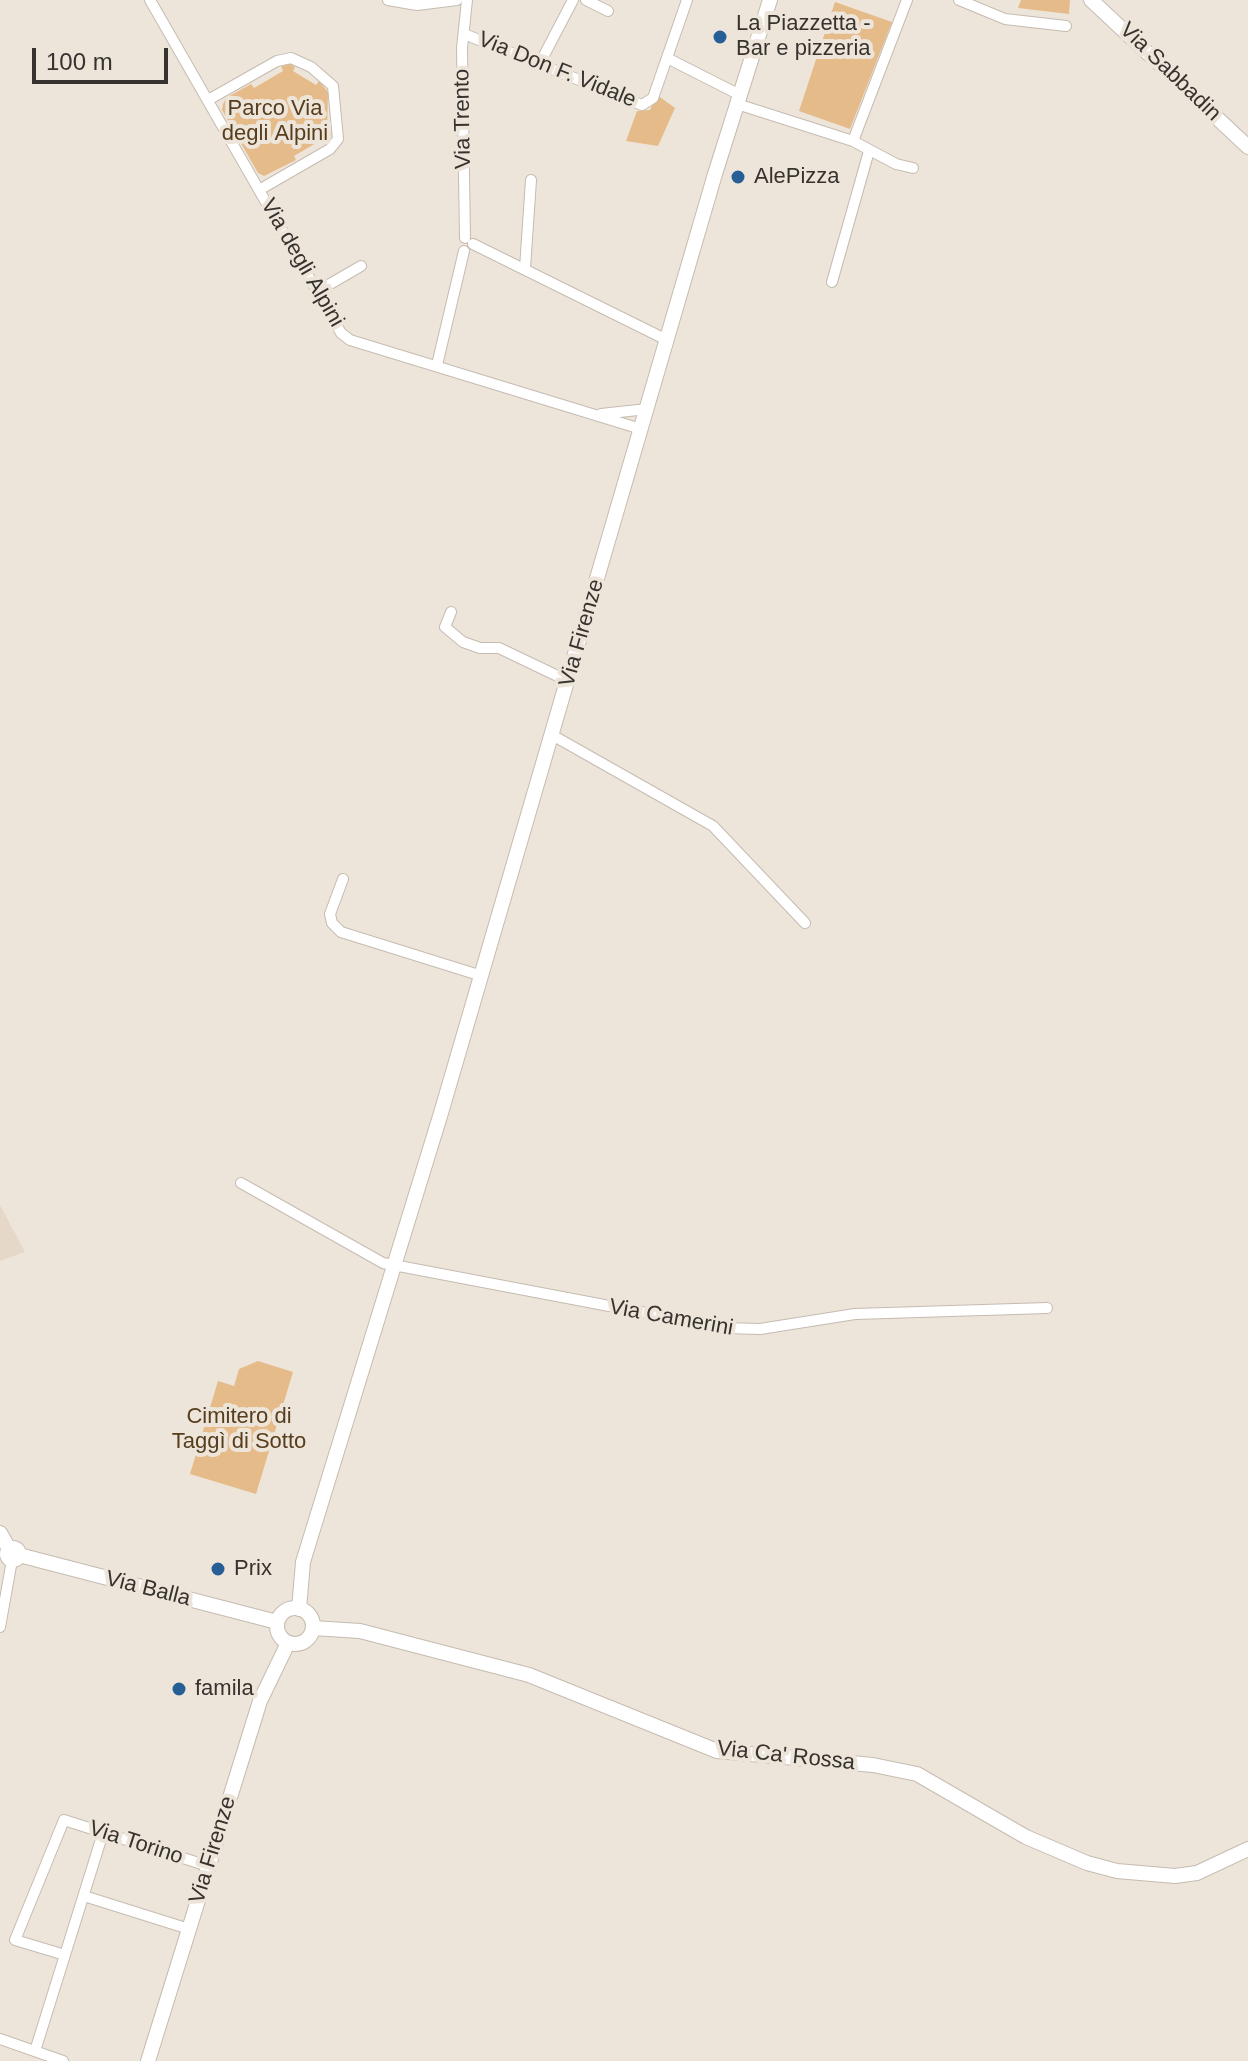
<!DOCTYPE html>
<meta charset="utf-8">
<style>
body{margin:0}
#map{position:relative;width:1248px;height:2061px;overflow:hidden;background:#eee5da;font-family:Helvetica,sans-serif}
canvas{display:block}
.scale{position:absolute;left:32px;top:48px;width:136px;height:36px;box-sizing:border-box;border:4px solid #36332f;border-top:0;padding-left:10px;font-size:24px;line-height:28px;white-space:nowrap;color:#36332f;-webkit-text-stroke:6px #eee5da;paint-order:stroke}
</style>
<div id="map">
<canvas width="1248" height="2061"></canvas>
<div class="scale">100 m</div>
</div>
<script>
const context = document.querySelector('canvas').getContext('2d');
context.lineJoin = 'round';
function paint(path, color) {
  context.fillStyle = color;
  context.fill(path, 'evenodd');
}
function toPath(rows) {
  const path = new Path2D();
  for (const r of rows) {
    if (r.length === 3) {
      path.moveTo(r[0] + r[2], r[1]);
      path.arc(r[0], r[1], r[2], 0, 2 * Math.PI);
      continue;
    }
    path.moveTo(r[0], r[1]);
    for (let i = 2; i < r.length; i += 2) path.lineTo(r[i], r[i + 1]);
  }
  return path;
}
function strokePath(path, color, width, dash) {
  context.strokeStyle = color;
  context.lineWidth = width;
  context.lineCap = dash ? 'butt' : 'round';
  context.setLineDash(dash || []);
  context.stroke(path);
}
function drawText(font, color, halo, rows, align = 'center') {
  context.font = font + ' Helvetica,sans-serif';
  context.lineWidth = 8;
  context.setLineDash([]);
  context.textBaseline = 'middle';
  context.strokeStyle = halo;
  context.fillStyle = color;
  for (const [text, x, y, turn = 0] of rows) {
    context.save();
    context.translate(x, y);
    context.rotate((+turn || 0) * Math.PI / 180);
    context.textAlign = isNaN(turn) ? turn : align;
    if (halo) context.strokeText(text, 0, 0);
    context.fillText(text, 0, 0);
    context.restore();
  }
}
paint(toPath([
 [0,1205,25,1252,0,1261]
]), '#e6d8c8');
paint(toPath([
 [1021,0,1070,0,1069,14,1018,8],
 [835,2,892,22,850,129,799,111],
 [289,63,295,67,293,71,316,85,319,81,328,92,327,130,332,134,325,143,323,139,294,156,296,160,264,176,258,173,222,110,223,104,226,98,251,84,254,88,283,71,281,66],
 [657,95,675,108,658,146,626,141,637,111,650,110],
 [258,1361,293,1372,256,1494,190,1474,218,1381,234,1386,239,1369]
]), '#e5bb89');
const street = toPath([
 [150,0,341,333,350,340,641,429],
 [388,0,417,5,457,0],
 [586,0,608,11],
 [959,0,1005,19,1066,26],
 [464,34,642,105,653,98,687,0],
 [667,58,740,95],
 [540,63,573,0],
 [208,100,277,61,291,58,311,67,333,86,338,139,330,149,259,190],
 [737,104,853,141,896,164,913,168],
 [853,141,907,0],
 [465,238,462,48,467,0],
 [473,244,667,340],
 [525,268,531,180],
 [832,282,869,151],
 [318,291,361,266],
 [437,365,464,251],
 [601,414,647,409],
 [451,612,445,627,463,642,480,648,499,648,568,681],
 [552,735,713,826,805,923],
 [343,879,330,914,332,923,341,932,482,976],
 [241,1183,383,1263,725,1328,760,1329,855,1314,1047,1308],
 [0,1627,12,1560],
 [84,1896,189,1929],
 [65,1955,15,1940,64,1820,208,1866],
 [0,2039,63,2061],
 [35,2051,103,1833]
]);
const secondary = toPath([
 [1091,0,1248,147],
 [0,1533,9,1549],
 [13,1554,6],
 [19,1555,277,1622],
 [295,1626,18],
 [299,1609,303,1562,441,1113,715,174,770,0],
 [313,1628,360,1631,529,1675,717,1751,873,1765,917,1774,1026,1837,1087,1863,1117,1871,1175,1876,1197,1873,1248,1849],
 [148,2061,260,1701,288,1643]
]);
strokePath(street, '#c5bbb1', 12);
strokePath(secondary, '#c5bbb1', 16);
strokePath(street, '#fff', 10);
strokePath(secondary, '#fff', 14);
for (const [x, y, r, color] of [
 [720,37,8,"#265e96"],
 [738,177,8,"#265e96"],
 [218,1569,8,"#265e96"],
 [179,1689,8,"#265e96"]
]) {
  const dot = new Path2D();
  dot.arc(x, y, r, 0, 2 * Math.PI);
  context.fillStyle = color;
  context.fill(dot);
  strokePath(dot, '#eee5da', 3);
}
drawText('22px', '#36332f', '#eee5da', [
 ["La Piazzetta -",736,24],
 ["Bar e pizzeria",736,49],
 ["AlePizza",754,177],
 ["Prix",234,1569],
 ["famila",195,1689]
], 'left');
drawText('22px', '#36332f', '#eee5da', [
 ["Via Don F. Vidale",557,70,22],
 ["Via Sabbadin",1170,72,44],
 ["Via Trento",463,119,-91],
 ["Via degli Alpini",302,263,60],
 ["Via Firenze",582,633,-74],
 ["Via Camerini",671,1318,10],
 ["Via Balla",148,1589,14],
 ["Via Ca' Rossa",786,1756,6],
 ["Via Torino",136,1843,18],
 ["Via Firenze",213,1850,-73]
]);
drawText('22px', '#563d1d', '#eee5da', [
 ["Parco Via",275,109],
 ["degli Alpini",275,134],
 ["Cimitero di",239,1417],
 ["Taggì di Sotto",239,1442]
]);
</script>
